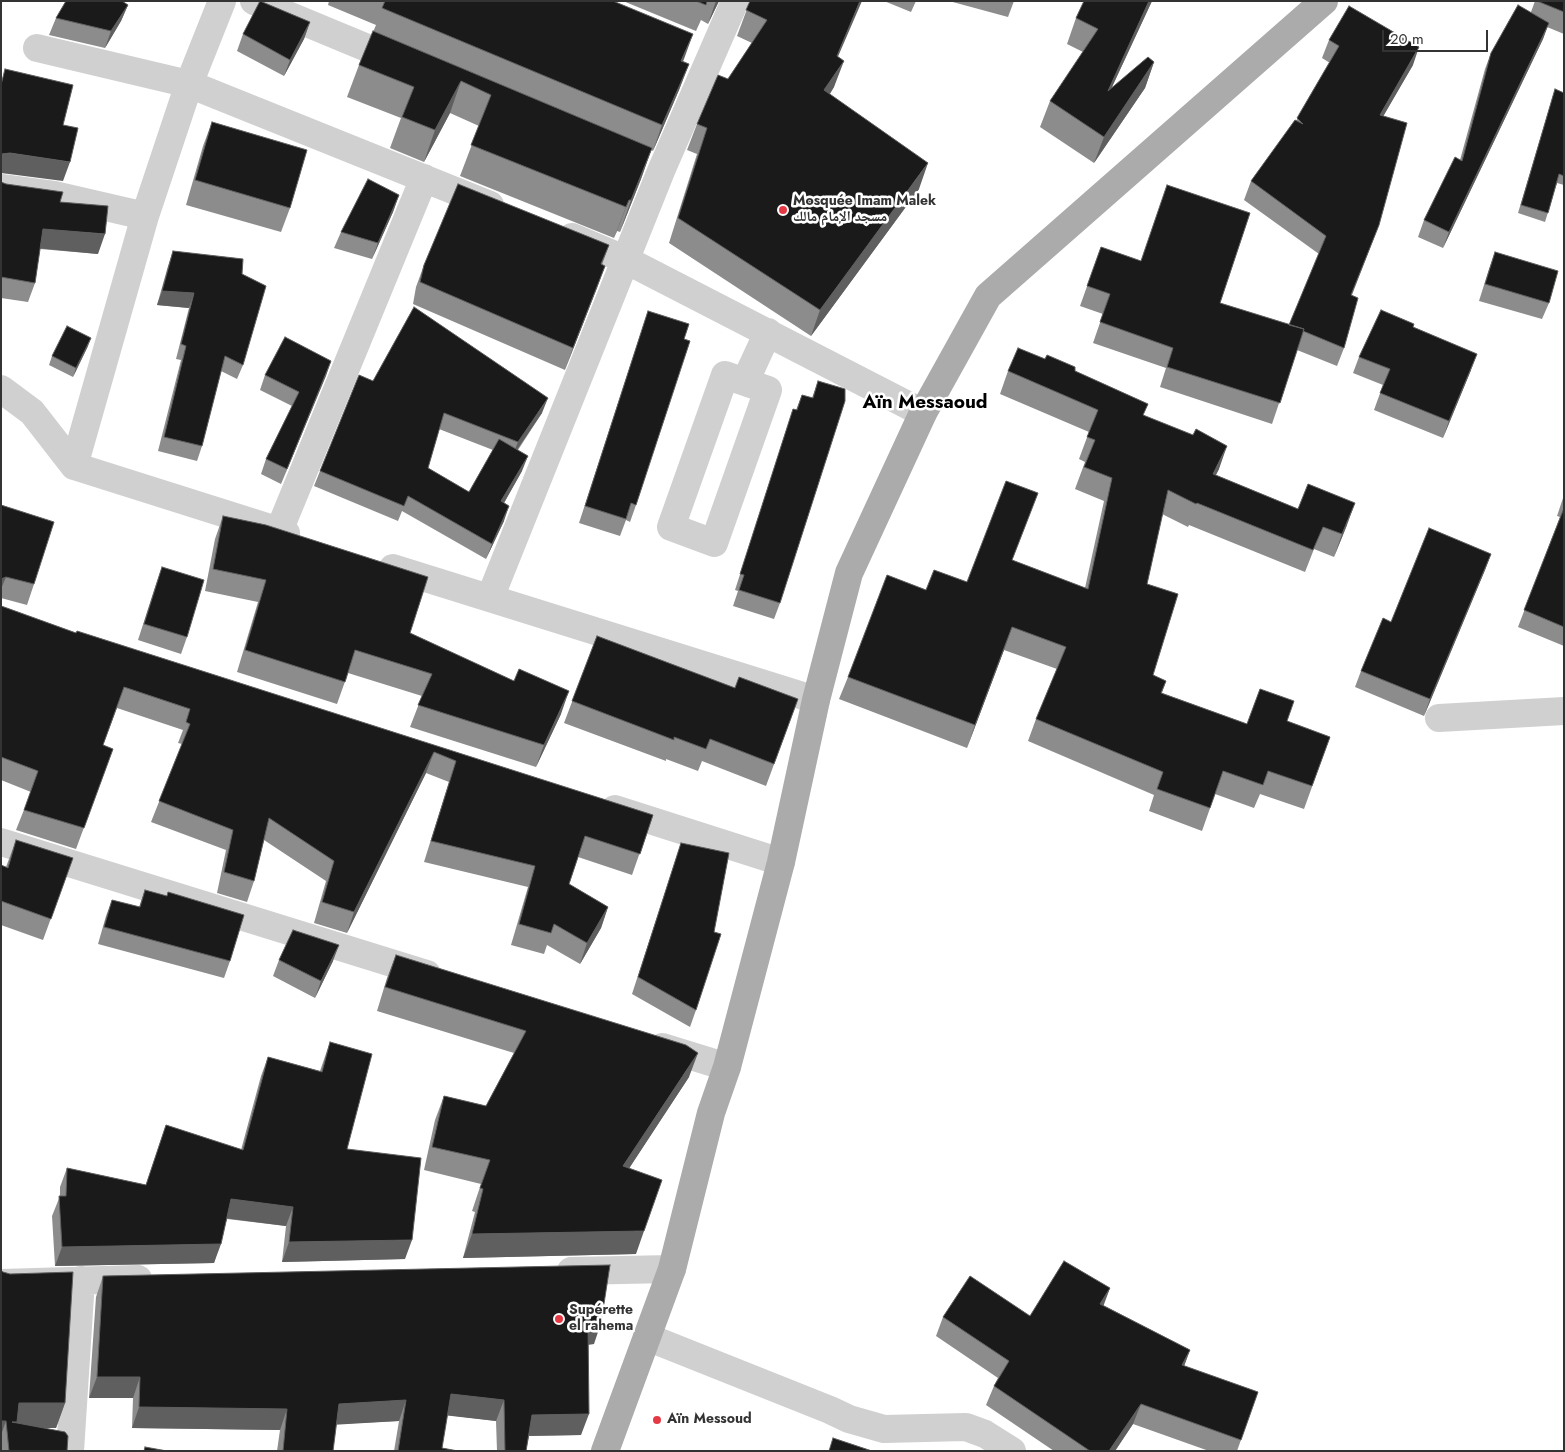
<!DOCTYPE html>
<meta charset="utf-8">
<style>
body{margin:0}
#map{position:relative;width:1565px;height:1452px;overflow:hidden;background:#fff;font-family:Jost,sans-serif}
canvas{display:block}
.frame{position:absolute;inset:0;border:2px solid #333;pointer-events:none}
.scale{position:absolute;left:1382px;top:30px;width:106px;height:22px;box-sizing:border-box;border:2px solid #333;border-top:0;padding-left:6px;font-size:15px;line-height:18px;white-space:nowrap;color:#333;-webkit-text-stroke:4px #fff;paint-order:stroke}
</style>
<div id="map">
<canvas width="1565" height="1452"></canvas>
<div class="frame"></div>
<div class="scale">20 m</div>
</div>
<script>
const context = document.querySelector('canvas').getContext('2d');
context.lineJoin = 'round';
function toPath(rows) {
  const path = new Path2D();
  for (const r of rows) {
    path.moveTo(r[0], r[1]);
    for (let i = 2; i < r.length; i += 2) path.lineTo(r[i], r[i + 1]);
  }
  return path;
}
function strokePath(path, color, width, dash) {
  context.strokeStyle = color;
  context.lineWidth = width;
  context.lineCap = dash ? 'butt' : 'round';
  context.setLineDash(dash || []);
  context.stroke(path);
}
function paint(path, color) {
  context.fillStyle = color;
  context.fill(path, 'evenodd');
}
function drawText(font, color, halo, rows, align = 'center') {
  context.font = font + ' Jost,"Noto Naskh Arabic",sans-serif';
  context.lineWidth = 5;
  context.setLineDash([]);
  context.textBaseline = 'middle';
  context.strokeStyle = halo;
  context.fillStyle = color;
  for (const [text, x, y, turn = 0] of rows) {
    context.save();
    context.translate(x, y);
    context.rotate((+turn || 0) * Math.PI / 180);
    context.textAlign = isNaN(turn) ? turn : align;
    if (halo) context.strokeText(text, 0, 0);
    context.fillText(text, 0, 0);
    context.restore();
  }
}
strokePath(toPath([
 [254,1,401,62],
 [37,48,189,84,490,205],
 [1,188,54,195,145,216],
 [572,237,624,259,923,413],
 [745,382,725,375,671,527,714,543,768,390,745,382,768,332],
 [1,389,32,412,74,466,286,533],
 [74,466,145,216,189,84,222,1],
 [279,531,424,178],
 [393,568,816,700],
 [490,598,661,171,735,1],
 [1439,718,1564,711],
 [615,809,781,862],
 [1,842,427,974],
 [662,1047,727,1067],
 [571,1271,672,1269],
 [1,1283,138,1279],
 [647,1337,830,1410,849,1419,884,1429,966,1427,985,1434,1012,1451],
 [70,1451,81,1280]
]), '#d0d0d0', 28);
strokePath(toPath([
 [605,1451,672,1269,711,1113,727,1067,781,862,816,700,849,573,923,413,988,296,1324,1]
]), '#ababab', 28);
paint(toPath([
 [329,1,613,1,683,61,689,64,679,90,653,151,651,150,641,179,620,232,617,231,614,238,460,176,479,126,450,113,424,162,390,148,401,118,347,97,359,65,376,25,328,5],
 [623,1,719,1,708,24,701,20,696,31],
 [750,1,838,57,834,87,830,94,919,189,811,336,669,243,697,154,687,150,697,124,752,43,737,36],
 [884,1,916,1,911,12],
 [949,1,1014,1,1008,17],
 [1152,1,1112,87,1154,62,1145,88,1094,163,1040,127,1050,101,1083,52,1067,44,1076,18],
 [1535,1,1564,1,1564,34,1547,27,1543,39,1443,248,1418,237,1424,220,1460,160,1485,69,1491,53,1531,12],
 [128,5,121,21,105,48,49,35,56,18],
 [310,22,304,39,284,76,237,51,243,34],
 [1329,40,1413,65,1383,116,1379,225,1352,295,1344,348,1337,366,1297,350,1272,424,1160,387,1166,368,1093,343,1103,314,1080,306,1101,247,1220,303,1289,325,1319,254,1244,200,1251,181,1296,121,1330,63,1322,58],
 [1555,89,1564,93,1564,185,1557,183,1545,222,1518,213],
 [212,122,290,208,281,232,186,205,203,146],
 [1,182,60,202,98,254,40,249,35,283,28,302,1,298],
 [399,195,393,212,372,259,334,248,341,232],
 [609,245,602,265,605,266,565,370,413,304,416,287,424,265],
 [173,251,242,274,243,365,237,379,221,371,202,446,197,461,158,451,181,360,176,359,189,308,157,305,168,266],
 [1495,252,1549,303,1542,319,1479,301,1489,269],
 [648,311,684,339,636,505,630,522,626,520,620,536,579,523],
 [1413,328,1471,370,1443,438,1374,410,1383,385,1353,373,1359,357],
 [88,346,73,377,49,365,52,356],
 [331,361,281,484,261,474,266,459,292,406,260,390,265,375],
 [1008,371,1075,371,1148,404,1143,415,1219,469,1216,475,1298,509,1347,525,1334,557,1314,549,1305,572,1189,525,1188,527,1162,514,1147,584,1153,675,1166,681,1162,693,1247,724,1260,689,1287,721,1330,737,1304,809,1260,794,1254,808,1215,794,1202,831,1149,811,1154,795,1028,741,1036,719,1057,669,1004,650,967,748,839,699,848,677,926,590,967,582,1038,493,1012,560,1085,588,1104,501,1075,489,1085,462,1079,459,1089,432,1000,394],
 [373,381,542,413,518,450,522,471,504,503,504,521,486,559,402,511,398,521,314,486,320,471],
 [439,429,493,450,469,492,428,468],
 [818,381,780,603,774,619,733,606,738,591,735,590,793,409,796,410,802,395,812,398],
 [1564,495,1564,646,1518,627,1560,517,1557,516],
 [1,505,34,584,27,605,1,598],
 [223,516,410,633,561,714,536,767,410,727,422,696,348,673,337,704,237,672,258,602,205,591,215,539],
 [1491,554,1485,570,1424,716,1355,687,1361,671,1391,622],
 [162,567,187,637,181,654,138,640,156,584],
 [1,606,4,607,76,633,653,815,632,875,578,857,569,884,608,907,601,928,580,964,547,945,544,954,511,945,528,887,424,862,449,782,426,773,347,933,314,923,326,881,264,840,254,881,247,902,217,893,226,850,151,822,182,744,178,743,183,730,117,708,103,745,113,749,76,849,16,830,31,792,1,780],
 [597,636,735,688,798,699,766,786,702,761,698,771,666,759,666,761,564,723],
 [16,840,73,858,43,940,1,925,1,865,6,867],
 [681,843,696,1010,690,1027,632,994],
 [145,890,230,961,224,978,98,944,106,916,112,900,139,907],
 [396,955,689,1077,629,1168,636,1254,463,1258,475,1212,472,1211,481,1184,424,1170,435,1120,444,1096,486,1106,514,1053,377,1011,387,978],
 [279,960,333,961,315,998,273,976],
 [330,1042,347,1149,405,1259,282,1262,286,1226,227,1219,214,1263,55,1266,52,1216,60,1196,60,1187,67,1168,146,1185,166,1125,241,1150,261,1076,268,1057,320,1071],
 [1,1270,65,1403,56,1428,45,1428,67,1451,1,1451],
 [103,1276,594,1344,588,1345,581,1435,529,1436,526,1451,497,1451,496,1421,447,1415,442,1448,458,1451,394,1451,399,1421,336,1424,333,1451,277,1451,280,1430,132,1428,133,1398,89,1398,96,1297],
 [1110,1288,1103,1305,1190,1350,1184,1366,1258,1392,1237,1451,1209,1451,1133,1424,1115,1451,1054,1451,986,1405,994,1386,998,1378,936,1336,943,1317,1030,1316]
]), '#8c8c8c');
paint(toPath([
 [716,1,719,1,708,24],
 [860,1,862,1,827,82,837,56],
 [1149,1,1152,1,1098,117,1108,91],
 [128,5,121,21,105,48,111,31],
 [310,22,304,39,284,76,290,60],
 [1549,23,1543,39,1443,248,1449,232],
 [693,34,684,59,672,87,681,61],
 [1419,47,1413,65,1373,134,1380,115],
 [844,61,834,87,815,116,824,90],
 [1154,62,1145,88,1094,163,1104,137],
 [689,64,679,90,653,151,662,125],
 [461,81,450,113,424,162,435,130],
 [652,148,641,179,620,232,631,200],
 [10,153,70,162,63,181,1,173,1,155,2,154],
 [928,163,919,189,811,336,820,310],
 [399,195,393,212,372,259,378,243],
 [629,200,617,231,614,238,626,207],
 [43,229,105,234,98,254,36,248],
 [605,266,597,288,565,370,573,348],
 [162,291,194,293,189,308,157,305],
 [91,338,88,346,73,377,76,368],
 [1477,354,1471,370,1443,438,1449,421],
 [331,361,326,376,281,484,287,469],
 [548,398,542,413,512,457,518,442],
 [1227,446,1219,469,1204,497,1213,474],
 [528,456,522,471,496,517,501,501],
 [1355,503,1347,525,1334,557,1342,534],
 [509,506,504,521,486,559,492,544],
 [1491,554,1485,570,1424,716,1430,699],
 [6,577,1,589,1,579],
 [1012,627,1004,650,967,748,975,725],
 [569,691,561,714,536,767,544,745],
 [434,752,426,773,347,933,354,912],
 [608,907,601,928,580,964,587,943],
 [339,945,333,961,315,998,321,981],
 [698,1053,689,1077,615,1190,623,1166],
 [231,1199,293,1207,286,1226,224,1218],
 [644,1231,636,1254,463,1258,472,1234],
 [412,1240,405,1259,282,1262,289,1242],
 [221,1244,214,1263,55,1266,62,1247],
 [1110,1288,1103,1307,1100,1304],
 [601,1323,594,1344,580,1345,588,1324],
 [1190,1350,1183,1369,1182,1365],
 [97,1377,140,1377,133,1398,89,1398],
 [451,1394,504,1400,496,1421,443,1415],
 [406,1400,399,1421,331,1425,339,1404],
 [19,1403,65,1403,56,1428,15,1428],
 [1141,1404,1133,1424,1115,1451,1109,1451],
 [139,1407,287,1409,280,1430,132,1428],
 [589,1414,581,1435,524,1436,532,1415],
 [1,1421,6,1421,1,1435]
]), '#5f5f5f');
const building = toPath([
 [66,1,122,1,128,5,111,31,56,18,66,1],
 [260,1,310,22,290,60,243,34,260,1],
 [385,1,613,1,693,34,681,61,689,64,662,125,382,8,385,1],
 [696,1,707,1,706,5,696,1],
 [750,1,860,1,837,56,844,61,824,90,928,163,820,310,678,218,707,128,697,124,718,75,728,79,767,20,746,10,750,1],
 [1084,1,1149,1,1108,91,1148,57,1154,62,1104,137,1050,101,1098,29,1076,18,1084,1],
 [1537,1,1564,1,1564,12,1537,1],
 [1518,5,1549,23,1449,232,1424,220,1455,157,1462,161,1491,53,1518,5],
 [1349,6,1419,47,1380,115,1407,123,1379,225,1351,295,1358,298,1344,348,1303,331,1304,329,1289,325,1326,236,1251,181,1295,120,1303,124,1297,118,1339,46,1329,40,1349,6],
 [373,31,652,148,631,200,629,200,626,207,471,145,491,95,461,81,435,130,402,117,414,87,359,65,373,31],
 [5,69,73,85,63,125,78,128,70,162,10,153,2,154,1,155,1,85,5,69],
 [1555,89,1564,93,1564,176,1559,174,1548,213,1521,205,1555,89],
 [212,122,307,150,290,208,195,180,212,122],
 [368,179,399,195,378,243,341,232,368,179],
 [1,182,6,184,63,192,60,202,108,206,105,234,43,229,35,283,1,277,1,182],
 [458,184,609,245,601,264,605,266,573,348,420,282,424,265,458,184],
 [1167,185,1250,213,1220,303,1304,329,1280,403,1167,367,1173,348,1100,322,1110,294,1087,286,1101,247,1141,261,1167,185],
 [173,251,243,259,242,274,266,286,243,365,225,356,202,446,164,437,186,346,181,344,194,293,162,291,173,251],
 [1495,252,1558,271,1549,303,1485,284,1495,252],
 [414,307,548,398,518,442,444,413,428,468,469,492,499,439,528,456,501,501,509,506,492,544,408,496,404,506,320,471,359,375,373,381,414,307],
 [1381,310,1414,324,1413,327,1477,354,1449,421,1380,393,1390,369,1359,357,1381,310],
 [648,311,689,324,684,339,690,341,636,505,631,503,626,519,585,506,648,311],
 [67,326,91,338,76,368,52,356,67,326],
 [285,337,331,361,287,469,266,459,299,392,265,375,285,337],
 [1018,348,1045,359,1047,355,1075,367,1075,371,1148,404,1143,415,1193,435,1196,429,1227,446,1213,474,1298,509,1308,484,1355,503,1342,534,1323,527,1313,550,1197,503,1196,504,1168,490,1147,584,1178,594,1153,675,1166,681,1161,693,1247,724,1260,689,1294,701,1287,721,1330,737,1312,786,1268,771,1263,785,1223,771,1210,808,1157,789,1163,772,1036,719,1066,647,1012,627,975,725,848,677,887,575,926,590,934,570,967,582,1006,481,1038,493,1012,560,1088,589,1112,478,1084,467,1095,440,1087,437,1098,410,1008,371,1018,348],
 [818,381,845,389,845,401,780,603,739,590,744,575,740,574,793,409,797,410,802,395,813,398,818,381],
 [1,505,54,522,34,584,6,577,1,579,1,505],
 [1564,508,1564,627,1524,610,1564,508],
 [223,516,266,525,428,577,410,633,514,681,519,669,569,691,544,745,418,705,432,674,355,650,345,682,245,650,266,580,213,569,223,516],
 [1429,528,1491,554,1430,699,1361,671,1383,618,1391,622,1429,528],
 [162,567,204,580,187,637,144,624,162,567],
 [1,606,4,607,76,633,77,631,653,815,640,854,585,836,569,884,608,907,587,943,554,924,551,933,519,924,535,866,431,841,456,761,434,752,354,912,322,902,334,861,269,818,254,881,224,872,233,830,159,801,190,724,186,722,190,709,124,687,103,745,113,749,84,828,24,810,38,771,1,757,1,606],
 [597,636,735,688,739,677,798,699,774,764,710,739,706,749,674,737,674,740,572,701,597,636],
 [16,840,73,858,51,919,1,901,1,865,8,868,16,840],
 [681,843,729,853,714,932,721,934,696,1010,638,977,681,843],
 [145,890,167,896,168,892,244,915,230,961,104,927,112,900,140,907,145,890],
 [293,930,339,945,321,981,279,960,293,930],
 [396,955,686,1045,698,1053,623,1166,662,1180,644,1231,472,1234,483,1189,480,1188,490,1160,432,1147,444,1096,486,1106,526,1031,385,987,396,955],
 [330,1042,372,1054,347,1149,421,1158,412,1240,289,1242,293,1207,231,1199,221,1244,62,1247,59,1196,66,1196,67,1168,146,1185,166,1125,243,1150,268,1057,322,1072,330,1042],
 [1064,1261,1110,1288,1100,1304,1190,1350,1182,1365,1258,1392,1241,1440,1141,1404,1109,1451,1090,1451,994,1386,1009,1361,943,1317,970,1276,1030,1316,1064,1261],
 [610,1265,601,1323,588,1324,589,1414,532,1415,526,1451,505,1451,504,1400,451,1394,442,1448,458,1451,398,1451,406,1400,339,1404,333,1451,283,1451,287,1409,139,1407,140,1377,97,1377,103,1276,610,1265],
 [1,1270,3,1272,10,1274,73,1272,65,1403,19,1403,17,1422,12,1422,65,1432,68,1436,67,1451,9,1451,6,1421,1,1421,1,1270],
 [833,1438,872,1451,829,1451,833,1438],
 [145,1447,167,1451,144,1451,145,1447]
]);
paint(building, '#1a1a1a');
strokePath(building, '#5f5f5f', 1);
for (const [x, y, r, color] of [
 [783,210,5,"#e63946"],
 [559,1319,5,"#e63946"],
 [657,1420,5,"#e63946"]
]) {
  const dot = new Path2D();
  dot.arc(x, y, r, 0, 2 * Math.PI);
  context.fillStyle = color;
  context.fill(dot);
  strokePath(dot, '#fff', 2);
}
drawText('bold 14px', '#333', '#fff', [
 ["Mosquée Imam Malek",793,202],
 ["مسجد الإمام مالك",793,218],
 ["Supérette",569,1311],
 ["el rahema",569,1327],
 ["Aïn Messoud",667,1420]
], 'left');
drawText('bold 19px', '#000', '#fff', [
 ["Aïn Messaoud",925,403]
]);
</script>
